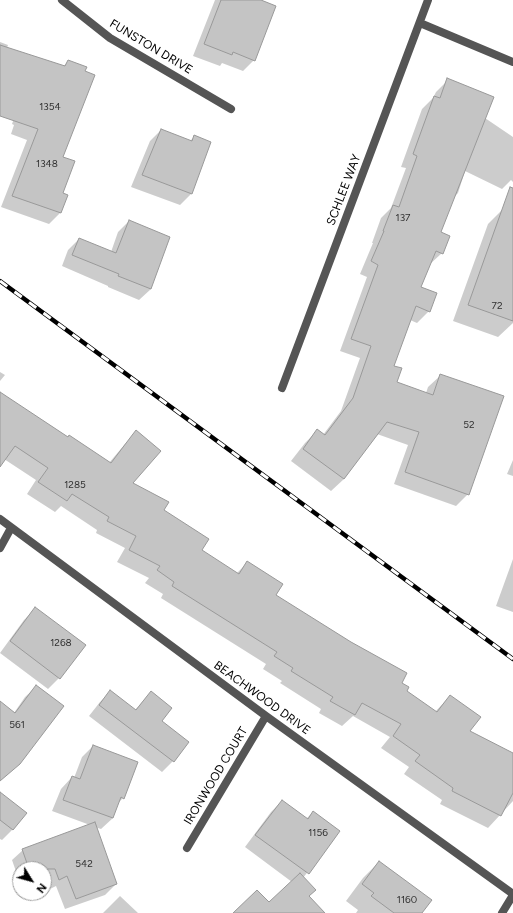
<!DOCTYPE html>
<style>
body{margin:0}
#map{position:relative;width:513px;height:913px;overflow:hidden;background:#fff;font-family:Figtree,sans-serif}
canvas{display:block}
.north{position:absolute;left:12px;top:861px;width:40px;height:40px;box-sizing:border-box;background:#fff;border:1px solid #999;border-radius:50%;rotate:127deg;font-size:11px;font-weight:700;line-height:16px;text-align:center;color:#000}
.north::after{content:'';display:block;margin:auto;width:14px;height:18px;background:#000;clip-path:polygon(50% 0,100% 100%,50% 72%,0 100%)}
</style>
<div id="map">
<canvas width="513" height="913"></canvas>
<div class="north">N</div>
</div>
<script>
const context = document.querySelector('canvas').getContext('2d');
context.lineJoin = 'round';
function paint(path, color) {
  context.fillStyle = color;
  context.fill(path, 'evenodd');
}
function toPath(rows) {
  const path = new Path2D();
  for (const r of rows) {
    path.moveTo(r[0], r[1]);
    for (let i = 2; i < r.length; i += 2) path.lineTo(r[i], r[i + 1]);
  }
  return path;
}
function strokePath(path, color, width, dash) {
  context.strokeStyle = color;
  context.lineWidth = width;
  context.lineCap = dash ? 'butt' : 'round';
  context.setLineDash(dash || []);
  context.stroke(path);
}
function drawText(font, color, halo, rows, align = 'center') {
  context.font = font + ' Figtree,sans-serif';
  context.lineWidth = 3;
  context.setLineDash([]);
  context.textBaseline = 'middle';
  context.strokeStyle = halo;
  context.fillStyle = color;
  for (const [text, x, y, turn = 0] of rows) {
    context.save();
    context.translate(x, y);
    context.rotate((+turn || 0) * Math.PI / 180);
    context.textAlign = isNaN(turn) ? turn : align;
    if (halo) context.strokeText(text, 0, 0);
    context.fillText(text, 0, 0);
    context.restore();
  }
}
paint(toPath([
 [215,0,258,0,254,60,243,71,222,63,220,66,193,56],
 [0,42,8,45,7,48,63,67,68,61,62,157,62,193,67,195,60,213,49,224,1,207,27,140,11,134,14,125,12,124,18,107,0,100],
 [448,80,485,118,513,137,513,182,511,180,502,189,465,171,458,193,454,197,440,233,442,253,429,265,420,287,429,311,417,323,410,320,393,366,396,383,426,393,428,387,441,375,468,494,456,506,394,484,408,445,377,434,344,479,331,491,291,461,305,443,318,430,323,435,341,411,360,358,340,351,367,277,360,274,373,243,372,243,381,218,391,208,406,168,401,167,422,109,433,98,436,92],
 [161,130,190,141,194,137,210,143,191,194,180,205,131,187,150,141],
 [504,208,513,211,513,323,498,337,453,321,488,224],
 [129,221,151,289,139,300,108,287,108,286,62,266,68,250,79,239,111,252,118,232],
 [0,372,5,375,0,381],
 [0,393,68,438,109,463,125,444,137,432,132,483,163,510,200,550,236,574,247,563,275,595,400,684,406,691,435,712,450,696,468,731,513,754,513,801,488,828,440,804,442,800,404,774,409,767,381,748,390,737,353,716,342,726,319,713,321,709,280,683,282,681,263,669,266,664,161,598,163,594,145,583,149,578,117,562,125,548,96,533,97,530,61,506,55,512,27,494,36,480,4,459,0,463],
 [513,460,513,476,507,474],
 [513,559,513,612,496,606],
 [35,609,59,678,48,689,0,653,24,620],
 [36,687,19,763,0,781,0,708,14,713,25,697],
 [110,692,135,710,151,692,161,722,188,742,173,761,162,772,89,716,100,702],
 [93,746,123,798,118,803,113,818,101,829,95,827,116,884,105,895,65,909,56,886,48,890,44,878,44,869,20,869,20,883,12,860,23,850,90,825,52,811,61,789,72,777,74,778,82,757],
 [0,794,25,813,12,830,2,840,0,839],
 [282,801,306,819,313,812,339,831,303,878,308,896,306,913,234,913,269,904,292,882,245,847,271,812],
 [379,862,421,913,356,913,358,910,346,901,363,878],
 [120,896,138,913,103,913]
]), '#0003');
const building = toPath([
 [221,0,261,0,276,6,255,61,233,52,232,55,204,44,221,0],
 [0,45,65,66,68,60,87,67,85,71,95,75,63,157,75,161,63,193,68,195,61,213,12,196,38,129,0,116,0,45],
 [447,78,494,97,441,232,450,236,443,254,436,251,421,287,437,293,430,312,416,306,394,366,402,368,397,382,433,395,440,374,504,396,469,495,405,472,419,432,387,422,344,479,303,449,317,429,325,435,353,398,371,346,351,339,378,265,371,261,384,231,383,231,393,205,399,207,417,156,413,154,434,96,440,98,447,78],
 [161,129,192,141,194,135,211,142,192,194,142,175,161,129],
 [510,187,513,188,513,321,468,305,510,187],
 [129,220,170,237,151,289,118,276,119,274,72,255,79,238,116,253,129,220],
 [0,392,68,437,69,435,111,463,136,430,161,451,133,483,169,502,164,510,209,539,202,550,239,574,247,561,283,584,276,595,351,642,407,673,402,683,409,687,407,691,437,712,450,695,481,717,470,731,513,753,513,793,501,816,452,791,453,788,415,761,420,755,393,736,401,724,362,703,355,715,330,701,333,697,291,671,293,668,274,656,277,652,172,586,174,582,157,570,160,566,129,550,136,536,107,521,109,517,72,494,67,501,38,482,48,468,15,446,0,467,0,392],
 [35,607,86,645,60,679,10,641,35,607],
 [36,685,64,706,20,764,0,781,0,701,15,713,36,685],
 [110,690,136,710,151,691,172,708,162,721,189,742,174,762,99,705,110,690],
 [93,745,138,762,124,799,121,797,113,818,63,800,72,776,80,779,93,745],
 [0,792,27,813,13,830,0,820,0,792],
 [282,800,308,819,313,811,340,831,309,874,255,835,282,800],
 [95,822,117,884,76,899,67,876,59,880,55,869,29,869,22,849,95,822],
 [379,861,432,900,422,913,394,913,371,896,374,893,362,884,379,861],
 [300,873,316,890,309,896,325,913,233,913,257,890,269,902,300,873]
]);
paint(building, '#c4c4c4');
strokePath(building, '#999', 1);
strokePath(toPath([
 [62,0,110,38,231,109],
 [420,23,513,62],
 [282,388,428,0],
 [0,519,266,716,513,894],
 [0,548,11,528],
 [187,848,266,716],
 [502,913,513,895]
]), '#555', 8);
const rail = toPath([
 [0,281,513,659]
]);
strokePath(rail, '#000', 4.5);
strokePath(rail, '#fff', 3, [9]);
drawText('10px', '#313131', null, [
 ["1354",50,107],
 ["1348",47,164],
 ["137",403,218],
 ["72",497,306],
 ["52",469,425],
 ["1285",75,485],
 ["1268",61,643],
 ["561",17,725],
 ["1156",318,833],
 ["542",84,864],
 ["1160",407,900]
]);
drawText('12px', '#000', '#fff', [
 ["FUNSTON DRIVE",151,47,31],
 ["SCHLEE WAY",344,190,-69],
 ["BEACHWOOD DRIVE",262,698,36],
 ["IRONWOOD COURT",216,776,-59]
]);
</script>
